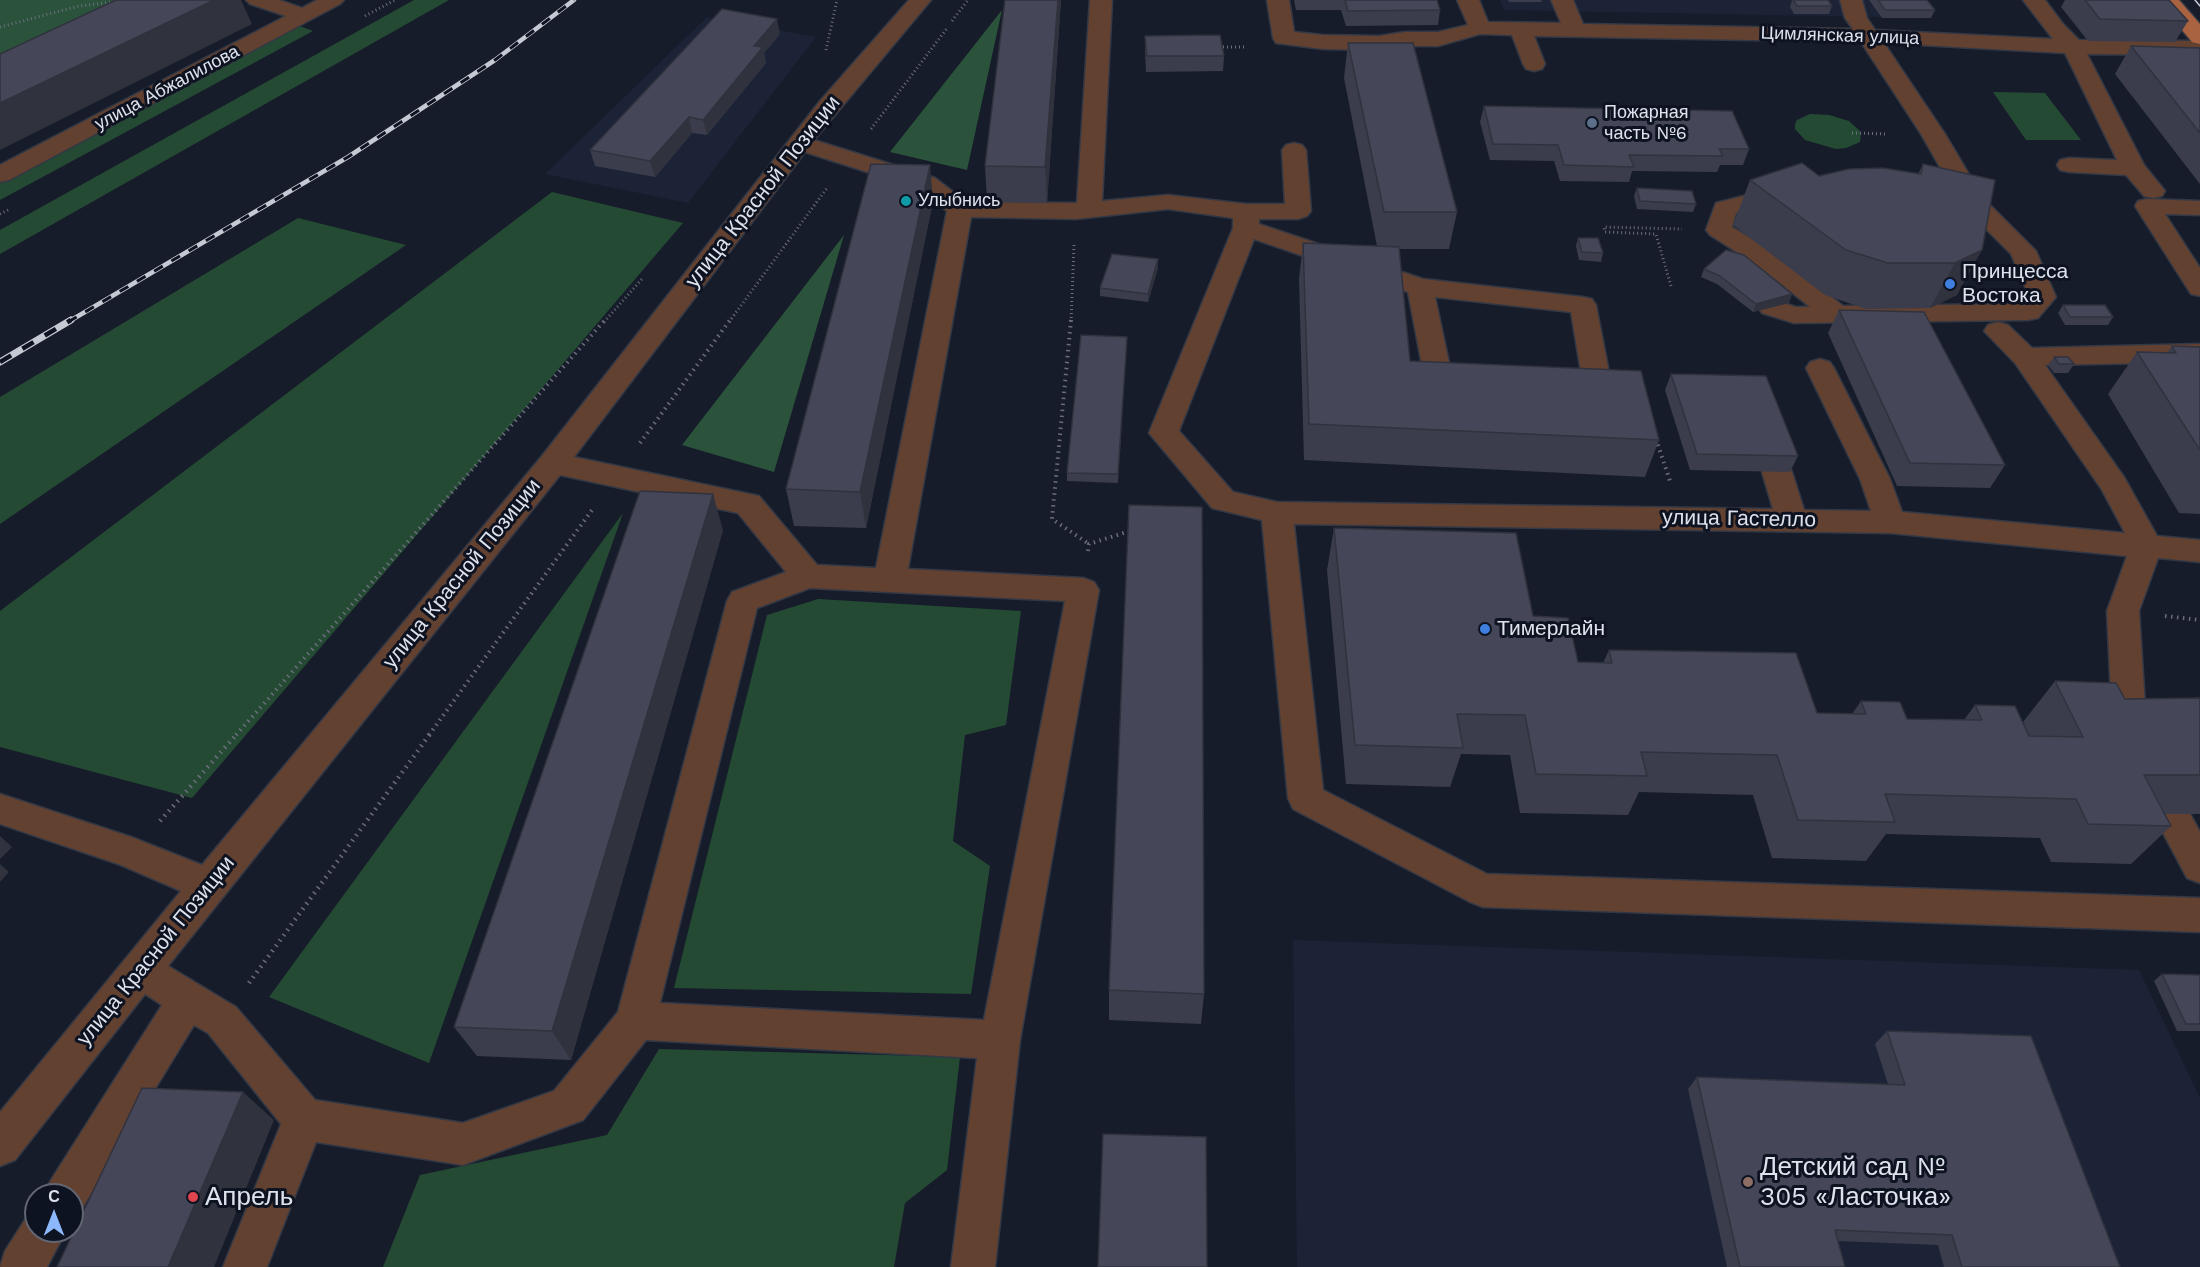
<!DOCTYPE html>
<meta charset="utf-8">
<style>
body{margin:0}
#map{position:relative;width:2200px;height:1267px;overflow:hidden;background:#171c2a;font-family:"Work Sans",sans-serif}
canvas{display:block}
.north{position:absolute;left:24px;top:1183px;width:60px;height:60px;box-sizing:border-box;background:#0e1321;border:2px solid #616672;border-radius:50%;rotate:0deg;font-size:16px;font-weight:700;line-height:24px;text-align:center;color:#dee2ec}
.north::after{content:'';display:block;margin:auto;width:21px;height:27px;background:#8db9fc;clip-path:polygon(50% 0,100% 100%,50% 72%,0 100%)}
</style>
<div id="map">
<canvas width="2200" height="1267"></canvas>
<div class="north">С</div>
</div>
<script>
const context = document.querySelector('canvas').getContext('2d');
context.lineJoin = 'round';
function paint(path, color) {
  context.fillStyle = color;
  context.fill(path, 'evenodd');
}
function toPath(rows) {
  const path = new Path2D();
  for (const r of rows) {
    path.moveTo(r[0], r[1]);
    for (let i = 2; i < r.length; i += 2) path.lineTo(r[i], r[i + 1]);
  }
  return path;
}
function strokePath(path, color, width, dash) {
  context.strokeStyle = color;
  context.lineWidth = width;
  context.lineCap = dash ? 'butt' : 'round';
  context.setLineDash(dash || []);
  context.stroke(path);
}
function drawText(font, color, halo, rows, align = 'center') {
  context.font = font + ' "Work Sans",sans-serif';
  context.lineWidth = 6;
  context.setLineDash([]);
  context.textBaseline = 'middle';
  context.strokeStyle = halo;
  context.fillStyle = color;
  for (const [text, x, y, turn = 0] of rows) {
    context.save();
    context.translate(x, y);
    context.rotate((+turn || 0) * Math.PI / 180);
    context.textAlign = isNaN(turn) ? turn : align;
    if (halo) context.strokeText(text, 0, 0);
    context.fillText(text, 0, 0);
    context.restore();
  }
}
paint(toPath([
 [1500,0,1918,0,1931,18,1504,10],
 [707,17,816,37,688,203,545,174],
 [1293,940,2139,970,2200,1098,2200,1267,1297,1267]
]), '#1c2337');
paint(toPath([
 [414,0,449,0,0,254,0,230],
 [297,25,313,31,0,200,0,183],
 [1993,92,2045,93,2081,140,2026,140],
 [1810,114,1829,115,1849,121,1861,132,1860,142,1846,148,1836,149,1805,140,1795,129,1795,124,1797,120],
 [552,192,683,223,192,798,0,747,0,611],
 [298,218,406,245,0,524,0,397],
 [623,513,429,1063,269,997],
 [818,599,1021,611,1006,725,965,735,953,841,990,866,971,994,674,988,767,615],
 [659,1049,960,1057,947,1170,905,1203,894,1267,383,1267,420,1175,607,1135]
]), '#244a34');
paint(toPath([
 [0,0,174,0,0,78],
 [1002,10,967,170,890,152],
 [844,235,774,472,682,445]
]), '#2b533c');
const minor = toPath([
 [246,0,279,0,302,8,317,0,344,0,340,4,9,180,0,182,0,165,286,16,250,4,246,0],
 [909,0,931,0,814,140,935,178,966,202,1077,203,1090,0,1112,0,1102,201,1168,195,1246,204,1285,204,1282,150,1286,145,1294,143,1302,145,1306,150,1311,211,1307,216,1298,219,1259,219,1259,224,1423,279,1583,297,1592,299,1596,305,1612,388,1608,395,1598,397,1573,396,1563,394,1559,387,1563,380,1582,378,1571,312,1435,297,1451,372,1474,375,1478,382,1474,389,1464,391,1439,390,1429,388,1425,381,1408,292,1254,239,1179,431,1233,492,1277,502,1773,509,1762,472,1766,465,1777,462,1788,465,1792,472,1804,510,1871,511,1860,479,1806,368,1810,362,1820,359,1830,362,1834,368,1890,479,1902,512,2125,533,2102,490,2015,363,1984,331,1988,325,1998,322,2008,325,2032,348,2200,344,2200,362,2045,365,2124,477,2157,536,2200,540,2200,562,2158,558,2139,611,2147,738,2142,748,2130,752,2118,748,2113,738,2107,611,2127,556,1890,533,1294,524,1323,790,1487,874,2200,898,2200,932,1483,907,1470,902,1293,809,1288,798,1262,520,1212,508,1149,433,1233,228,1233,218,1168,209,1076,219,971,217,908,569,1083,578,1094,582,1099,590,1020,1040,995,1267,951,1267,977,1058,646,1040,583,1120,463,1165,316,1142,267,1267,223,1267,281,1124,208,1033,194,1025,81,1210,72,1214,72,1195,44,1195,51,1180,162,1005,145,994,15,1160,0,1166,0,1112,181,891,121,865,0,824,0,794,131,837,202,865,542,456,820,101,909,0],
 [805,152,917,188,947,211,876,568,817,565,759,496,574,457,805,152],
 [560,475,738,513,786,572,732,592,727,601,618,1012,554,1091,463,1123,315,1100,236,1007,168,966,560,475],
 [810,588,1065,601,984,1020,660,1003,757,608,810,588],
 [1267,0,1289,0,1294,32,1323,35,1379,36,1405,32,1438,32,1468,25,1457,0,1479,0,1488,22,1561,23,1551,0,1573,0,1583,24,1853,29,1845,18,1840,0,1862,0,1867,18,1875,30,2053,39,2023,0,2045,0,2063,24,2079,40,2200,41,2200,55,2087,54,2144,165,2165,191,2162,196,2153,198,2144,196,2126,175,2069,172,2060,170,2057,165,2060,160,2069,158,2117,160,2065,53,1884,43,1945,134,1983,198,2036,251,2056,297,2038,318,2028,320,1794,323,1762,313,1758,307,1762,301,1771,299,1796,307,1810,307,1760,267,1710,235,1706,230,1716,203,1759,192,1795,195,1798,200,1795,205,1786,207,1760,206,1736,213,1732,227,1778,255,1843,306,2021,304,2029,296,2011,254,1966,209,1957,207,1954,202,1957,197,1921,134,1861,42,1534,36,1545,64,1542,69,1534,71,1526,69,1523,64,1512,35,1480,34,1438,46,1405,46,1379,50,1323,49,1276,43,1273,38,1267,0],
 [2147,199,2200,201,2200,215,2165,214,2200,268,2200,296,2191,294,2135,206,2138,201,2147,199],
 [2171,799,2184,803,2200,832,2200,883,2187,878,2153,814,2158,803,2171,799],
 [36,1212,36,1231,66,1231,47,1267,0,1267,5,1251,28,1215,36,1212]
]);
const major = toPath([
 [2157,0,2179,0,2200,24,2200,44,2192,42,2157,0]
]);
strokePath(minor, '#333845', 3);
strokePath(major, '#333845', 3);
strokePath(toPath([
 [365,16,395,0],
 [952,21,968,0],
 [0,27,79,6,113,2],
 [1219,47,1247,47],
 [826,50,837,0],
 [871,129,948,27],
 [1852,133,1887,134],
 [0,214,10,209],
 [1671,286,1656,234,1605,232,1604,227,1682,229],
 [604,322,643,278],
 [729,322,827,188],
 [1071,322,1074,245]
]), '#6a6e7b', 3, [1, 3]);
strokePath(toPath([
 [1071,320,1052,519,1089,544],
 [1656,439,1670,481],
 [640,443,730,320],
 [1088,551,1089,544,1130,531],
 [2165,616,2200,620],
 [236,735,605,320],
 [429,735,592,510]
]), '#6a6e7b', 4, [1.5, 4.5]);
strokePath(toPath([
 [160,821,237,734],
 [249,983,430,734]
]), '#6a6e7b', 4.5, [1.5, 5]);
paint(minor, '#634131');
paint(major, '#a96341');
strokePath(toPath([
 [2195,0,2200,6]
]), '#c5c9d3', 1.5);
const railFar1 = toPath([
 [68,322,348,157,495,60,574,0]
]);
const rail = toPath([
 [0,362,71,320]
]);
strokePath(railFar1, '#c5c9d3', 4.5);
strokePath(rail, '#c5c9d3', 7);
strokePath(railFar1, '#0e1321', 3, [10]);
strokePath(rail, '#0e1321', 4.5, [13]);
paint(toPath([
 [1005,0,1061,0,1047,203,987,202,985,166],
 [1294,0,1437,0,1440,10,1438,25,1346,26,1341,10,1296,10],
 [1508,0,1542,0,1541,2,1509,2],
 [1792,0,1828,0,1832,6,1829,14,1794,14,1790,7],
 [1869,0,1927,0,1935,10,1931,18,1882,18],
 [2065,0,2169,0,2188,21,2175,42,2088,41,2061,7],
 [780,34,764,53,766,63,707,135,692,133,655,177,595,166,590,150],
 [1145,36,1224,56,1223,71,1146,72,1145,51],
 [1348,43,1457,212,1449,249,1399,249,1410,361,1659,440,1645,477,1304,460,1299,279,1303,243,1377,246,1344,78],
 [2131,46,2200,48,2200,184,2115,74],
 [1484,106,1749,149,1743,165,1720,165,1717,172,1632,171,1629,182,1560,181,1554,161,1490,160,1480,122],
 [1923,164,1995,180,1957,295,1930,308,1866,309,1825,295,1733,225,1750,180,1819,176,1918,174],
 [1637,188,1696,204,1693,212,1637,209,1634,196],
 [933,201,866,528,794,526,786,489],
 [1578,238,1603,253,1601,262,1579,260,1576,246],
 [1158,268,1148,302,1100,296,1100,288],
 [1704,269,1792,294,1789,303,1753,312,1717,284,1701,277],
 [2063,305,2113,317,2108,325,2065,325,2058,313],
 [1839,310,2005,465,1990,488,1897,486,1828,333],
 [1127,337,1118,483,1067,481,1067,473],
 [2172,346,2200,347,2200,514,2179,513,2108,394,2137,352,2167,353],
 [2054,357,2074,364,2068,373,2054,373,2048,365],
 [1671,374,1798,456,1790,472,1690,470,1665,390],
 [1334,528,1533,616,1578,662,1603,663,1609,650,1817,713,1852,714,1861,701,1907,719,1964,720,1975,705,2029,736,2023,722,2055,681,2125,699,2200,698,2200,814,2165,814,2171,826,2131,864,2051,862,2040,838,1886,834,1866,861,1772,858,1753,795,1639,792,1628,815,1520,813,1510,755,1461,754,1450,787,1346,784,1327,570],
 [723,530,571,1060,477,1056,454,1027],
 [2162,974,2200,975,2200,1031,2177,1031,2154,981],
 [1109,990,1204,994,1201,1024,1109,1020],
 [1887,1031,2120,1267,1944,1267,1938,1245,1838,1241,1845,1267,1727,1267,1688,1089,1697,1077,1888,1084,1875,1044]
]), '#3b3d4c');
paint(toPath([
 [214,0,241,0,252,24,0,150,0,103],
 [1058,0,1061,0,1047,203,1045,167],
 [777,19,780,34,764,53,766,63,707,135,703,120,754,46],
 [689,117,692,133,655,177,650,161],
 [930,165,933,201,866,528,860,492],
 [1982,250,1957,295,1930,308,1955,263],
 [1158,259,1158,268,1148,302,1148,294],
 [1792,294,1789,303,1753,312,1756,304],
 [713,494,723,530,571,1060,552,1031],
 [0,836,12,847,0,859],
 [0,864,9,872,0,882],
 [243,1092,274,1120,214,1267,168,1267]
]), '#30323e');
const building = toPath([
 [116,0,214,0,0,103,0,54,116,0],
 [1005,0,1058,0,1045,167,985,166,1005,0],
 [1345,0,1437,0,1440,10,1348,11,1345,0],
 [1793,0,1828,0,1832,6,1797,6,1793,0],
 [1878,0,1927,0,1935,10,1885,10,1878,0],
 [2085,0,2169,0,2188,21,2100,19,2085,0],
 [722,9,777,19,754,46,763,47,703,120,689,117,650,161,590,150,722,9],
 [1220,35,1224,56,1147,56,1145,36,1220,35],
 [1348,43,1413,43,1457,212,1384,212,1348,43],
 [2131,46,2200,48,2200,133,2131,46],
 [1484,106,1732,111,1749,149,1719,149,1723,156,1629,155,1634,167,1564,165,1558,145,1493,144,1484,106],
 [1802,163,1819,176,1849,169,1883,168,1921,174,1923,164,1995,180,1982,250,1955,263,1888,263,1846,250,1750,180,1802,163],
 [871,164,930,165,860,492,786,489,871,164],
 [1637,188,1692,191,1696,204,1640,201,1637,188],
 [1578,238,1598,238,1603,253,1582,252,1578,238],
 [1303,243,1399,247,1410,361,1641,371,1659,440,1309,424,1303,243],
 [1726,250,1744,255,1792,294,1756,304,1720,276,1704,269,1726,250],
 [1112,254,1158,259,1148,294,1100,288,1112,254],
 [2063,305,2105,305,2113,317,2070,317,2063,305],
 [1839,310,1924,312,2005,465,1910,463,1839,310],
 [1081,335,1127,337,1118,474,1067,473,1081,335],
 [2172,346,2200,347,2200,450,2137,352,2176,353,2172,346],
 [2054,357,2068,357,2074,364,2059,364,2054,357],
 [1671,374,1766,376,1798,456,1697,454,1671,374],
 [640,491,713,494,552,1031,454,1027,640,491],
 [1129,505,1202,507,1204,994,1109,990,1129,505],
 [1334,528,1516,533,1533,616,1568,618,1578,662,1612,663,1609,650,1796,653,1817,713,1866,714,1861,701,1900,702,1907,719,1982,720,1975,705,2015,706,2029,736,2083,737,2055,681,2116,683,2125,699,2200,698,2200,775,2144,775,2171,826,2088,824,2076,799,1885,794,1895,822,1798,820,1777,755,1641,752,1647,776,1536,774,1525,715,1457,714,1463,748,1355,745,1334,528],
 [2162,974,2200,975,2200,1024,2186,1024,2162,974],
 [1887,1031,2031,1036,2120,1267,1962,1267,1952,1235,1835,1230,1845,1267,1740,1267,1697,1077,1905,1085,1887,1031],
 [142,1088,243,1092,168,1267,57,1267,142,1088],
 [1103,1134,1206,1137,1207,1267,1098,1267,1103,1134]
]);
paint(building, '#454758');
strokePath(building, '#30323e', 1.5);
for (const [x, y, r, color] of [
 [1592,123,6,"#5c6f8a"],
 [906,201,6,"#0f9aa8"],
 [1950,284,6,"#3f7fe0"],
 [1485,629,6,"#3f7fe0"],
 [1748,1182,6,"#8d6e63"],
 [193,1197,6,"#e0444e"]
]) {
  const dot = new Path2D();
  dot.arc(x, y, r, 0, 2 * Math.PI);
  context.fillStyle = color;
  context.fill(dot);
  strokePath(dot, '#0e1321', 2);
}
drawText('18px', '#dee2ec', '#0e1321', [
 ["Цимлянская улица",1840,36,2],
 ["улица Абжалилова",167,88,-28]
]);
drawText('18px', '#dee2ec', '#0e1321', [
 ["Пожарная",1604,113],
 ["часть №6",1604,134],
 ["Улыбнись",918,201]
], 'left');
drawText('21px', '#dee2ec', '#0e1321', [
 ["улица Красной Позиции",763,192,-52],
 ["улица Гастелло",1739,519,1],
 ["улица Красной Позиции",462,574,-51],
 ["улица Красной Позиции",156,951,-51]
]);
drawText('21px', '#dee2ec', '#0e1321', [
 ["Принцесса",1962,272],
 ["Востока",1962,296],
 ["Тимерлайн",1497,629]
], 'left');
drawText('26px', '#dee2ec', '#0e1321', [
 ["Детский сад №",1760,1167],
 ["305 «Ласточка»",1760,1197],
 ["Апрель",205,1197]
], 'left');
</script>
